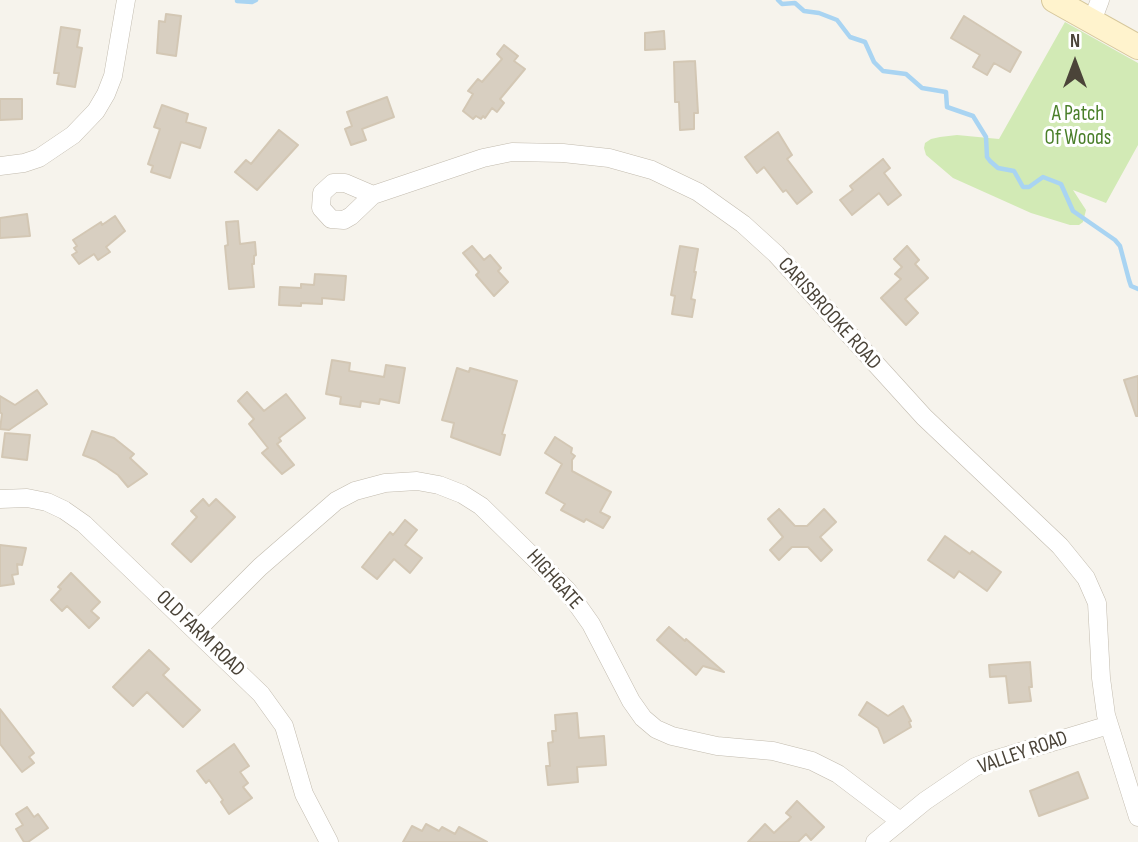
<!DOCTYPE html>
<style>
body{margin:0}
#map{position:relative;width:1138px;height:842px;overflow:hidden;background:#f6f3ec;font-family:"Sofia Sans Condensed",sans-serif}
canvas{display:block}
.north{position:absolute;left:1040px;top:28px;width:70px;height:70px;-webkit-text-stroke:5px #fff;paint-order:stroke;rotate:0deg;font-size:19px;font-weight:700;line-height:28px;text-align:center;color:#4b4439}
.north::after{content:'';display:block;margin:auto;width:24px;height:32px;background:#4b4439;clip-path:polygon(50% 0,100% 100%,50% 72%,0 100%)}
</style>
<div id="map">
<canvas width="1138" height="842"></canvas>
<div class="north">N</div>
</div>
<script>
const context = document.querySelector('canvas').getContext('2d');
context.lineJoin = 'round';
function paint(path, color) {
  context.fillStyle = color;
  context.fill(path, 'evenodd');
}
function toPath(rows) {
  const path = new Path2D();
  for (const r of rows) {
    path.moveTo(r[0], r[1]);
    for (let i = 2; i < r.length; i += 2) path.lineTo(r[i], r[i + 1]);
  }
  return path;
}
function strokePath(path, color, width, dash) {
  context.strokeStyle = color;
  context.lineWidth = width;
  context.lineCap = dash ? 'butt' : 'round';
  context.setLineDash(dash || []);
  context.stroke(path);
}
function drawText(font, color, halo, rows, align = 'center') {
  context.font = font + ' "Sofia Sans Condensed",sans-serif';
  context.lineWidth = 6;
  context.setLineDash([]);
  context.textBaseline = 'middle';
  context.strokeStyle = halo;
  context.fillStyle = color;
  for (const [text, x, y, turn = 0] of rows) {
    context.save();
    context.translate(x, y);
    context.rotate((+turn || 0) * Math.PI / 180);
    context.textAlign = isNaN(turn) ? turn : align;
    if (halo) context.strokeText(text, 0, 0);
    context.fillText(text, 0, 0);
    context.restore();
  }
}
paint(toPath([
 [1065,22,1138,63,1138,145,1106,203,1073,190,1086,210,1083,222,1079,225,1070,225,1031,213,953,178,926,155,924,148,925,143,931,139,940,137,957,135,999,139]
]), '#d2eab5');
strokePath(toPath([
 [778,0,782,4,795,3,804,11,819,13,837,20,850,37,865,42,874,62,883,71,906,74,922,88,946,92,947,107,973,116,986,137,987,157,990,161,998,168,1014,171,1023,187,1029,187,1043,177,1061,184,1073,211,1115,240,1120,246,1129,280,1131,286,1138,289],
 [237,1,252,2,256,0]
]), '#a9d4f2', 4.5);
const building = toPath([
 [166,14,181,16,176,56,157,53,159,21,165,22,166,14],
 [964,16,1021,52,1010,72,994,63,987,75,973,67,980,55,951,38,964,16],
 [61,27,80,30,77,47,82,48,75,87,57,84,59,73,54,73,61,27],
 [664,31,665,49,645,50,645,33,664,31],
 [504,45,518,56,514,61,525,69,500,99,504,103,497,112,492,108,485,118,483,116,481,119,476,116,473,119,463,111,473,94,468,91,478,79,482,82,502,59,497,54,504,45],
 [695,61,698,113,694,113,694,129,680,130,679,102,675,102,674,62,695,61],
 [387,97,394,117,362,129,366,140,351,145,345,129,352,126,347,112,387,97],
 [0,99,22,99,22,119,0,120,0,99],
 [162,105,188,114,186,122,206,128,200,148,181,142,170,178,151,172,153,166,148,164,160,129,154,127,162,105],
 [279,130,298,145,257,190,235,172,246,160,251,164,279,130],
 [778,132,792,155,787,159,812,192,797,204,786,190,783,192,764,167,757,173,745,157,778,132],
 [883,159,890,168,884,173,901,195,888,205,879,193,852,215,840,200,853,190,850,186,883,159],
 [27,214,30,236,0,238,0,218,27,214],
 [115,216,125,231,106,247,110,252,98,260,94,254,79,264,72,255,77,252,74,248,77,246,73,240,101,222,102,225,115,216],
 [238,221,240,244,255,242,256,255,254,256,254,264,252,264,254,287,229,289,225,246,228,245,226,222,238,221],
 [472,246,484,260,490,255,501,268,498,271,508,282,494,296,476,275,479,272,463,253,472,246],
 [680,246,698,249,694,272,696,272,691,299,695,300,692,317,672,314,675,296,671,295,680,246],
 [907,246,919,260,915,264,928,278,905,299,918,313,906,325,881,298,901,279,895,274,902,267,894,259,907,246],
 [315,274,346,276,344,300,322,298,322,304,301,303,301,306,279,305,280,287,301,288,301,284,314,285,315,274],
 [332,360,350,363,349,371,384,377,386,365,405,368,399,403,380,399,379,404,361,401,360,407,340,404,341,397,326,394,332,360],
 [457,368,469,372,470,368,517,381,502,434,505,435,500,455,451,437,454,423,442,420,457,368],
 [1138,376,1138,416,1136,416,1124,380,1138,376],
 [37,390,47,404,9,430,0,429,2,414,0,412,0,396,15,405,37,390],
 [247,392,264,411,286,394,305,418,279,438,281,441,277,444,294,465,282,474,262,453,268,448,249,424,254,419,238,401,247,392],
 [92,431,114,438,134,454,130,458,147,474,128,487,118,475,96,460,83,455,92,431],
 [5,433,30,435,27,460,2,457,5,433],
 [555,437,572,448,571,453,575,456,572,460,572,471,611,492,600,512,610,517,603,528,586,519,584,522,561,510,565,504,546,493,562,464,545,453,555,437],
 [203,499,209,506,216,499,235,517,191,562,172,544,197,517,191,511,203,499],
 [779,509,795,526,807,526,824,509,836,522,820,537,832,550,821,561,808,547,792,547,779,560,770,550,783,537,768,519,779,509],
 [405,520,417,530,405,545,422,558,410,573,394,559,377,579,362,567,390,532,393,535,405,520],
 [945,536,970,554,972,551,1001,572,987,591,959,571,954,578,928,560,945,536],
 [0,545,26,548,22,565,17,564,18,574,12,575,14,584,0,586,0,545],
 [71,573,100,602,91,611,99,618,89,628,67,606,62,611,51,600,61,589,58,587,71,573],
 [669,627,685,641,686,639,724,672,703,666,696,675,657,640,669,627],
 [149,650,169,669,163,675,200,710,183,727,147,692,133,706,113,687,149,650],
 [1030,662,1032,687,1029,687,1031,701,1009,703,1006,676,990,677,989,665,1030,662],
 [867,702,888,716,903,706,911,721,909,722,911,727,884,743,878,728,859,715,867,702],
 [0,709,34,753,29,757,34,763,22,772,0,744,0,709],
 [577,713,579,738,604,736,606,765,577,767,578,782,548,785,546,766,550,766,548,743,553,742,552,731,556,731,555,715,577,713],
 [234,744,249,766,240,772,248,783,243,787,252,798,229,814,221,802,223,800,209,780,206,783,197,771,234,744],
 [1078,772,1088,798,1039,816,1030,791,1078,772],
 [797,801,824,827,811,840,806,834,798,842,748,842,765,824,774,833,791,817,786,813,797,801],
 [27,807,34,817,38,814,48,828,28,842,24,842,16,829,23,825,16,814,27,807],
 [426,824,439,831,442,827,455,834,459,827,487,842,403,842,412,826,422,831,426,824]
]);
paint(building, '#d8cfc1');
strokePath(building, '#d3c7b4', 2);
const street = toPath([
 [1092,21,1100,0],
 [0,166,24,163,39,158,73,135,96,111,106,94,113,76,126,0],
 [373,195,345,183,333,183,322,193,321,208,331,219,344,220,351,216,373,195,483,158,512,152,563,153,609,158,652,170,698,192,743,224,776,254,924,417,1060,546,1086,578,1097,603,1101,678,1106,715,1138,817],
 [0,499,27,498,47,502,64,510,84,524,261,694,284,726,304,794,329,842],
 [196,631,260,567,336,501,355,491,385,483,417,481,439,485,462,494,481,506,567,590,591,624,631,701,643,718,656,729,672,736,717,746,773,751,812,761,838,774,900,821],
 [875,842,925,801,975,767,993,760,1109,725]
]);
const secondary = toPath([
 [1054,0,1138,47]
]);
strokePath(street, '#c2bbae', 19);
strokePath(secondary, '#d6c79b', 26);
strokePath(street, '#fff', 18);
strokePath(secondary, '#fff3cd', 24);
drawText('21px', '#4a7f2a', '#fff', [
 ["A Patch",1078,115],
 ["Of Woods",1078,139]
]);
drawText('21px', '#4b4439', '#fff', [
 ["CARISBROOKE ROAD",829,314,48],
 ["HIGHGATE",554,580,48],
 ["OLD FARM ROAD",200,634,44],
 ["VALLEY ROAD",1023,753,-19]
]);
</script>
